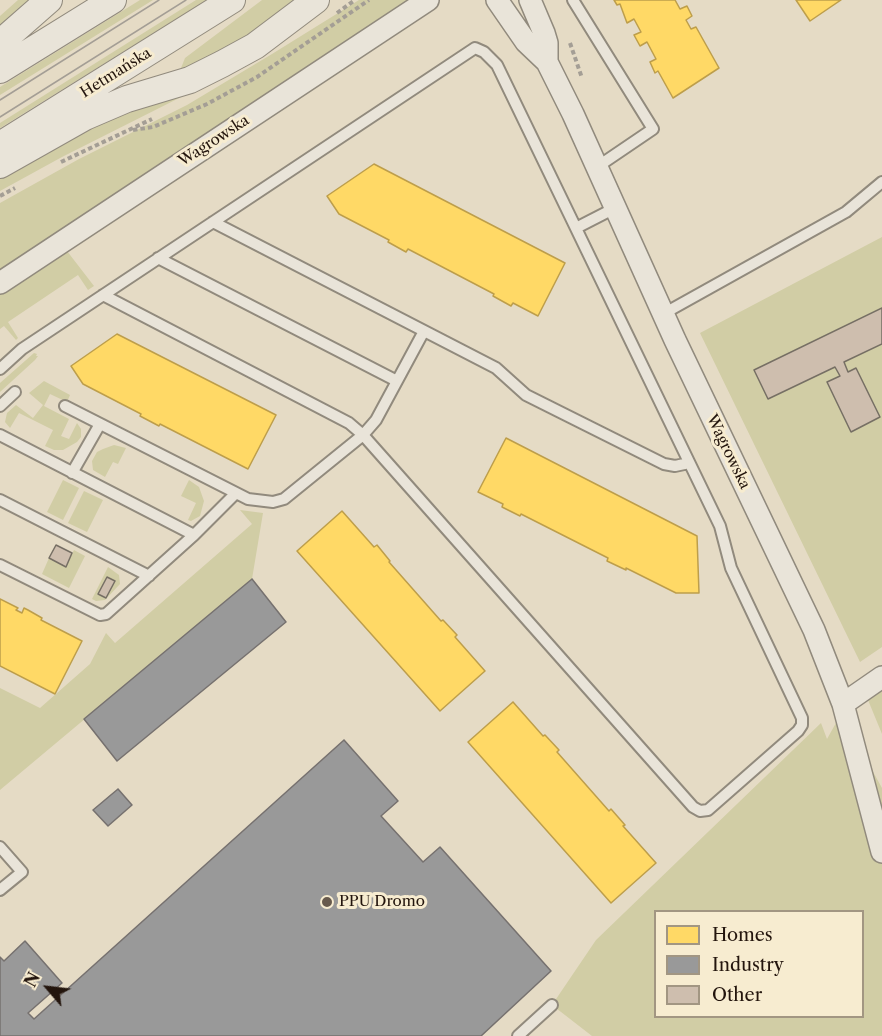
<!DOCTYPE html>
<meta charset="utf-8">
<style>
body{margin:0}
#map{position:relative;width:882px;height:1036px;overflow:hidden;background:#e5dbc5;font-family:"Libre Caslon Text",serif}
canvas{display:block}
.legend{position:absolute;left:654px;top:910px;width:210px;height:108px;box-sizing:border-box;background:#f7ecd0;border:2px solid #a29682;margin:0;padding:8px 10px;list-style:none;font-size:18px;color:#23150d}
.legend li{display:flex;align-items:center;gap:12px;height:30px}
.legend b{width:30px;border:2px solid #a29682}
.north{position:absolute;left:18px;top:958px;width:60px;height:60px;-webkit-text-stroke:4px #f7ecd0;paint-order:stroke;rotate:298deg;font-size:16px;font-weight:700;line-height:24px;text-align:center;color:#23150d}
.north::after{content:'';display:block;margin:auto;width:21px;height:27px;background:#23150d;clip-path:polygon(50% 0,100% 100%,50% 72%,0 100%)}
</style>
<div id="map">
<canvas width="882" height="1036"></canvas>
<ul class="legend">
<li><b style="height:16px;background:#ffd966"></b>Homes</li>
<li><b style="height:16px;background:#999"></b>Industry</li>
<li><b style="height:16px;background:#cebeae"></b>Other</li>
</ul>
<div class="north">N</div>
</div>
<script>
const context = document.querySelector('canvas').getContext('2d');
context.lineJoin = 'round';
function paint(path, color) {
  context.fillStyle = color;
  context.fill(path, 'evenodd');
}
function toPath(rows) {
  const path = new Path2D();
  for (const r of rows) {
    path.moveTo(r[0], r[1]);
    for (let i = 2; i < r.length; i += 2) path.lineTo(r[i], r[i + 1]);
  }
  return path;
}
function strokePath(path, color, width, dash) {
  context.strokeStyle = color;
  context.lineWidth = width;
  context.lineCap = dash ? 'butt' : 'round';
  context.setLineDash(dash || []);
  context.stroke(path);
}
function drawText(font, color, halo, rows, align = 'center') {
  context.font = font + ' "Libre Caslon Text",serif';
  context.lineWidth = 6;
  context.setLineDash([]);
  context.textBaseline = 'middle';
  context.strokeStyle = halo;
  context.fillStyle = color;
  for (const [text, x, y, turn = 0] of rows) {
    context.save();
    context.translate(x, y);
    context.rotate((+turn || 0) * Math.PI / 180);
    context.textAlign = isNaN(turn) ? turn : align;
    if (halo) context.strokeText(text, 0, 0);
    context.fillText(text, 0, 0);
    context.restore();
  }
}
paint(toPath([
 [18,0,34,0,0,29,0,16],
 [140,0,153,0,0,95,0,87],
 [196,0,207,0,0,128,0,123],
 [262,0,301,0,247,38,183,69,181,68,185,58],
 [359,0,411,0,0,273,0,203,79,159,187,105,272,54],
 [193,91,62,157,0,191,0,176,80,133,124,113],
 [882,237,882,647,860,662,700,333],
 [67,251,94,286,88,290,78,275,8,322,18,338,16,340,4,326,0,329,0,294],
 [34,353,37,354,36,356,38,356,35,360,0,392,0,383],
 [44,381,70,395,67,402,50,394,44,406,69,419,61,436,69,439,77,423,81,429,81,437,77,442,63,450,54,450,45,446,53,430,19,413,10,428,5,422,7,413,16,405,33,418,43,405,29,393],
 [114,445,126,448,118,464,113,462,105,477,93,470,92,461,97,452,103,449],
 [63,480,79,488,63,520,47,512],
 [189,480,199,487,204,501,200,516,191,521,188,520,196,503,181,496],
 [84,491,103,500,87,532,68,523],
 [240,510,263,513,252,579,0,790,0,688,40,708,90,664,106,633,115,643,252,524],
 [74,550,85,556,69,588,42,574,49,558,65,567],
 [108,567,119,575,120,584,105,600,96,601,92,599],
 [882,691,882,734,868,700],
 [841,714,882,788,882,1036,592,1036,552,1005,596,940,821,723,827,739],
 [656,912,862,912,862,1016,656,1016]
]), '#d1cda5');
const homes = toPath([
 [614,0,675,0,680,9,687,6,692,16,686,20,691,29,696,27,719,68,673,98,658,71,655,73,650,62,656,59,647,42,640,46,634,35,641,32,634,19,627,23,620,4,617,5,614,0],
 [796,0,841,0,810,21,796,0],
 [374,164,565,263,538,316,513,303,511,306,493,296,494,294,408,249,406,252,388,242,389,240,339,214,327,196,374,164],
 [117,334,276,415,248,469,160,424,159,426,140,416,141,414,83,384,71,366,117,334],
 [506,438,697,536,699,593,676,593,626,568,626,570,607,561,608,558,521,514,520,516,502,507,503,504,478,492,506,438],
 [342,511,374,547,377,545,390,561,389,562,441,621,443,620,457,635,455,637,485,671,440,711,297,551,342,511],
 [0,599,18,608,16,610,22,613,24,608,28,610,42,618,41,620,82,641,55,694,0,666,0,599],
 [513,702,543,736,545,735,559,750,557,752,609,811,611,809,625,825,623,826,656,863,611,903,468,742,513,702]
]);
paint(homes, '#ffd966');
strokePath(homes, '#bd9e4b', 1.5);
const industry = toPath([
 [252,579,286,622,117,761,84,719,252,579],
 [344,740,398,801,381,816,423,862,440,847,551,971,481,1036,0,1036,0,957,4,961,25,941,62,983,28,1013,34,1019,344,740],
 [118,789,132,805,108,826,93,810,118,789]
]);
paint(industry, '#999');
strokePath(industry, '#76716f', 1.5);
const building = toPath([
 [882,308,882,344,844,362,848,372,856,368,880,417,851,432,827,382,840,376,835,367,768,399,754,370,882,308],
 [56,545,72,553,66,567,49,558,56,545],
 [107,577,115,581,106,598,98,594,107,577]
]);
paint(building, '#cebeae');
strokePath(building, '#766f64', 1.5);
const service = toPath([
 [573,0,653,129,597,167],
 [213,222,496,368,526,395,664,464,675,466,689,463],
 [576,228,615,208],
 [158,258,397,381],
 [663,314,846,212,882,182],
 [0,369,22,349,475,48,484,52,497,65,720,526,731,568,802,718,802,725,798,731,708,810,700,811,693,807,363,435,349,423,103,295],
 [0,406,15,392],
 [65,406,248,499,273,502,284,499,363,435,376,420,424,331],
 [0,435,194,535],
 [72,473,100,424],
 [0,500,149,576],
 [0,565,100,615,106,614,194,535,236,493],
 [0,847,22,872,0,890],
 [518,1036,552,1005]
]);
const minor = toPath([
 [497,0,526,42,547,62,573,114,675,340,814,630,843,704,882,852],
 [530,0,544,33,547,43,547,62],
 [0,283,428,0],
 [843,704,882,677]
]);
const tertiary = toPath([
 [0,43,49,0],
 [0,70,113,0],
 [0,145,232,0],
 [0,165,85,117,127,99,190,80,222,64,255,46,316,0]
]);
strokePath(service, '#918a7d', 14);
strokePath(minor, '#918a7d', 24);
strokePath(tertiary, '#918a7d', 28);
strokePath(toPath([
 [337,13,355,0],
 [570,43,582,78],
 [133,130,153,127,207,104,257,77,369,0],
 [61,162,152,119],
 [0,196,15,188]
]), '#a49e95', 4, [4.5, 3]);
strokePath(service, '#e9e4d9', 10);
strokePath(minor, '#e9e4d9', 21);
strokePath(tertiary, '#e9e4d9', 26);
strokePath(toPath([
 [0,100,159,0],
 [0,117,186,0]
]), '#a49e95', 1.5);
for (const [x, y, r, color] of [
 [327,902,6,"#675a4d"]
]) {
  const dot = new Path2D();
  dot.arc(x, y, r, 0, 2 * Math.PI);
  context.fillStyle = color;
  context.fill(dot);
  strokePath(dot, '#f7ecd0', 2);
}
drawText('15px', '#23150d', '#f7ecd0', [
 ["Hetmańska",116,73,-32],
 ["Wagrowska",214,141,-33],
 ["Wagrowska",728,452,64]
]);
drawText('15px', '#23150d', '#f7ecd0', [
 ["PPU Dromo",339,902]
], 'left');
</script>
